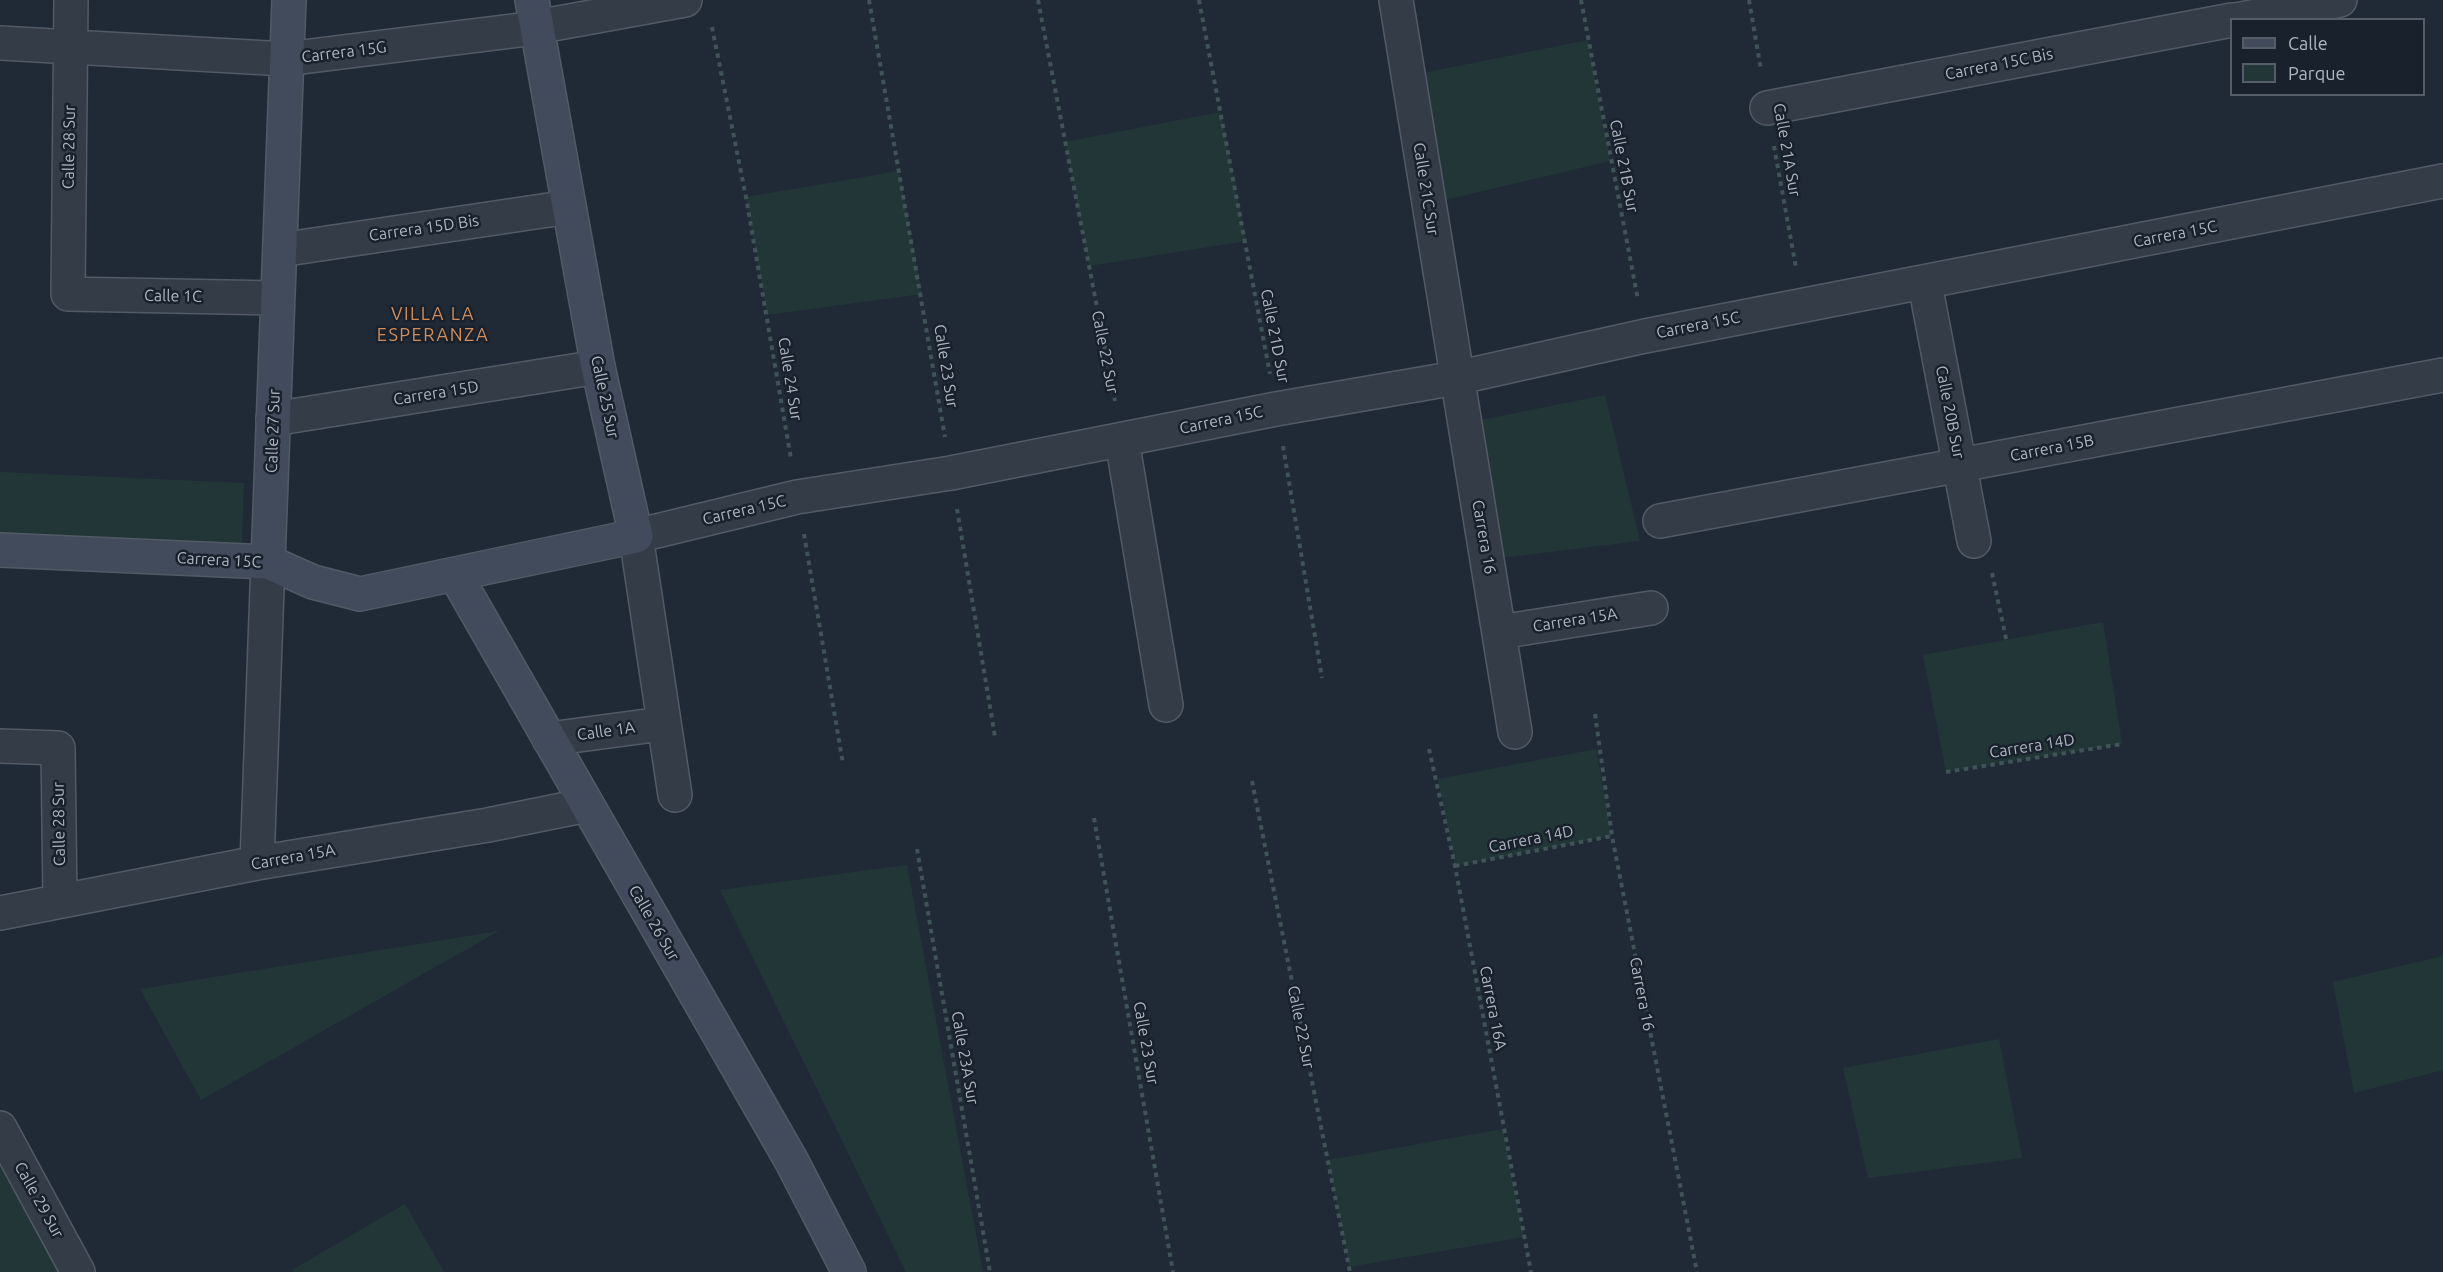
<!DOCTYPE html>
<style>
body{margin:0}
#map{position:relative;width:2443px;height:1272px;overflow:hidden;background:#202a37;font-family:Ubuntu,sans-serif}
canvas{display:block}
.legend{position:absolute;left:2230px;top:18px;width:195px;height:78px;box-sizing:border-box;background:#19212c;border:2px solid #555d69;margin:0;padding:8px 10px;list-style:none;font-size:18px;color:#aeb7c4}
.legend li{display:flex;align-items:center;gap:12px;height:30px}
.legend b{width:30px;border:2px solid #555d69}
</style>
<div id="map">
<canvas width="2443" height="1272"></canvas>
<ul class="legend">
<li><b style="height:8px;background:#424b5b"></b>Calle</li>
<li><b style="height:16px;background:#223638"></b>Parque</li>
</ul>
</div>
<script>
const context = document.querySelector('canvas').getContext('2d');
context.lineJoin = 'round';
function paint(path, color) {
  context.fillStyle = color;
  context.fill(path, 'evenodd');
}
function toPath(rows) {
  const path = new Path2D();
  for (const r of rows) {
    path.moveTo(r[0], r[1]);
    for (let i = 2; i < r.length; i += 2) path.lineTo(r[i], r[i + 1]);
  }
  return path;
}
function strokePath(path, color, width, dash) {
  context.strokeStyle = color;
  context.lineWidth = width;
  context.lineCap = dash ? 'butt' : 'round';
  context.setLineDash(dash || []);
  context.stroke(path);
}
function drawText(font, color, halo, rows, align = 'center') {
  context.font = font + ' Ubuntu,sans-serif';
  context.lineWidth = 5;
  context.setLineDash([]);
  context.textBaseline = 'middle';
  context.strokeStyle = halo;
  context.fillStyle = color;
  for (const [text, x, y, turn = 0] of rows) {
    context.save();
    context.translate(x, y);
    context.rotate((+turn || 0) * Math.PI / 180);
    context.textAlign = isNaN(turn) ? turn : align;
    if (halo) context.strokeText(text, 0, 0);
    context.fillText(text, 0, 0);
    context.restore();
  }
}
paint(toPath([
 [1588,40,1610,161,1428,204,1408,76],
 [1221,112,1246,241,1089,266,1065,142],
 [899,171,922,294,767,315,746,197],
 [1605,395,1640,541,1501,558,1476,421],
 [0,472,244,483,242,544,0,533],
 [2103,622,2122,744,1946,772,1923,655],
 [1596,749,1612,836,1455,866,1438,779],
 [907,865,983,1272,906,1272,720,890],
 [499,931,201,1100,140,989],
 [2443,956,2443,1070,2354,1093,2333,982],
 [1999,1039,2022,1158,1868,1178,1843,1068],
 [1503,1129,1524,1237,1349,1267,1328,1160],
 [0,1165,60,1272,0,1272],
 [405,1204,444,1272,294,1272,292,1270]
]), '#223638');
const street = toPath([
 [71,0,68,294,277,298],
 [1396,0,1515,732],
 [2236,20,2340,0],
 [0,43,286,59,520,30,685,0],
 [1767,108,2232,20],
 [280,250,569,207],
 [1925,284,1974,541],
 [273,419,598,367],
 [1122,440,1166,705],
 [1660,521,2443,375],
 [1500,632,1651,608],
 [549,739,662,724],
 [0,746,58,748,60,901],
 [675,795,636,536,797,497,951,473,1276,409,1456,378,1645,336,2443,181],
 [257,863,268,562],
 [0,913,257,863,488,825,587,805],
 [0,1128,78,1272]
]);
const secondary = toPath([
 [0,550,268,562,313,582,360,594,636,536,598,367,532,0],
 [268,562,289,0],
 [456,576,791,1160,849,1272]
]);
strokePath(street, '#515a65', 36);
strokePath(secondary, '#515a65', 36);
strokePath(toPath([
 [869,0,945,437],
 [1038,0,1115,401],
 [1199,0,1270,374],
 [1581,0,1638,300],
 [1749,0,1761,70],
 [712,27,746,197,791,459],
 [1774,146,1796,268],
 [1283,446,1322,678],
 [957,509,995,737],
 [804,534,843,764],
 [1992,573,2007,643],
 [1595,714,1612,836,1697,1272],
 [1429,749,1455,866,1531,1272],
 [1946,772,2122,744],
 [1252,781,1350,1272],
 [1094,818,1173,1272],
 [917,849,990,1272],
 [1455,866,1612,836]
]), '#405356', 4, [4.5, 4.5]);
strokePath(street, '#343c48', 33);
strokePath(secondary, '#424b5b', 33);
drawText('16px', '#aeb7c4', '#19212c', [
 ["Carrera 15G",344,52,-7],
 ["Carrera 15C Bis",1999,64,-11],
 ["Calle 28 Sur",69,147,-89],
 ["Calle 21A Sur",1787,150,80],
 ["Calle 21B Sur",1624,166,79],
 ["Calle 21C Sur",1426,189,81],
 ["Carrera 15D Bis",424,228,-8],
 ["Carrera 15C",2175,234,-11],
 ["Calle 1C",173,296,1],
 ["Carrera 15C",1698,325,-11],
 ["Calle 21D Sur",1275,336,79],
 ["Calle 22 Sur",1105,352,79],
 ["Calle 23 Sur",946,366,81],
 ["Calle 24 Sur",790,379,81],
 ["Carrera 15D",436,393,-9],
 ["Calle 25 Sur",605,397,78],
 ["Calle 20B Sur",1950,412,79],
 ["Carrera 15C",1221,420,-12],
 ["Calle 27 Sur",273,431,-88],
 ["Carrera 15B",2052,448,-11],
 ["Carrera 15C",744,510,-13],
 ["Carrera 16",1484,537,80],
 ["Carrera 15C",219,560,3],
 ["Carrera 15A",1575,620,-9],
 ["Calle 1A",606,731,-8],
 ["Carrera 14D",2032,746,-9],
 ["Calle 28 Sur",59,824,-91],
 ["Carrera 14D",1531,839,-11],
 ["Carrera 15A",293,857,-10],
 ["Calle 26 Sur",654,923,60],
 ["Carrera 16",1642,994,79],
 ["Carrera 16A",1493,1008,79],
 ["Calle 22 Sur",1301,1027,79],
 ["Calle 23 Sur",1146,1043,80],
 ["Calle 23A Sur",965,1058,80],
 ["Calle 29 Sur",39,1200,61]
]);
context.letterSpacing = '1.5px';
drawText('18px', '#d28d5b', '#19212c', [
 ["VILLA LA",433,314],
 ["ESPERANZA",433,335]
]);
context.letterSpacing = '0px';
</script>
